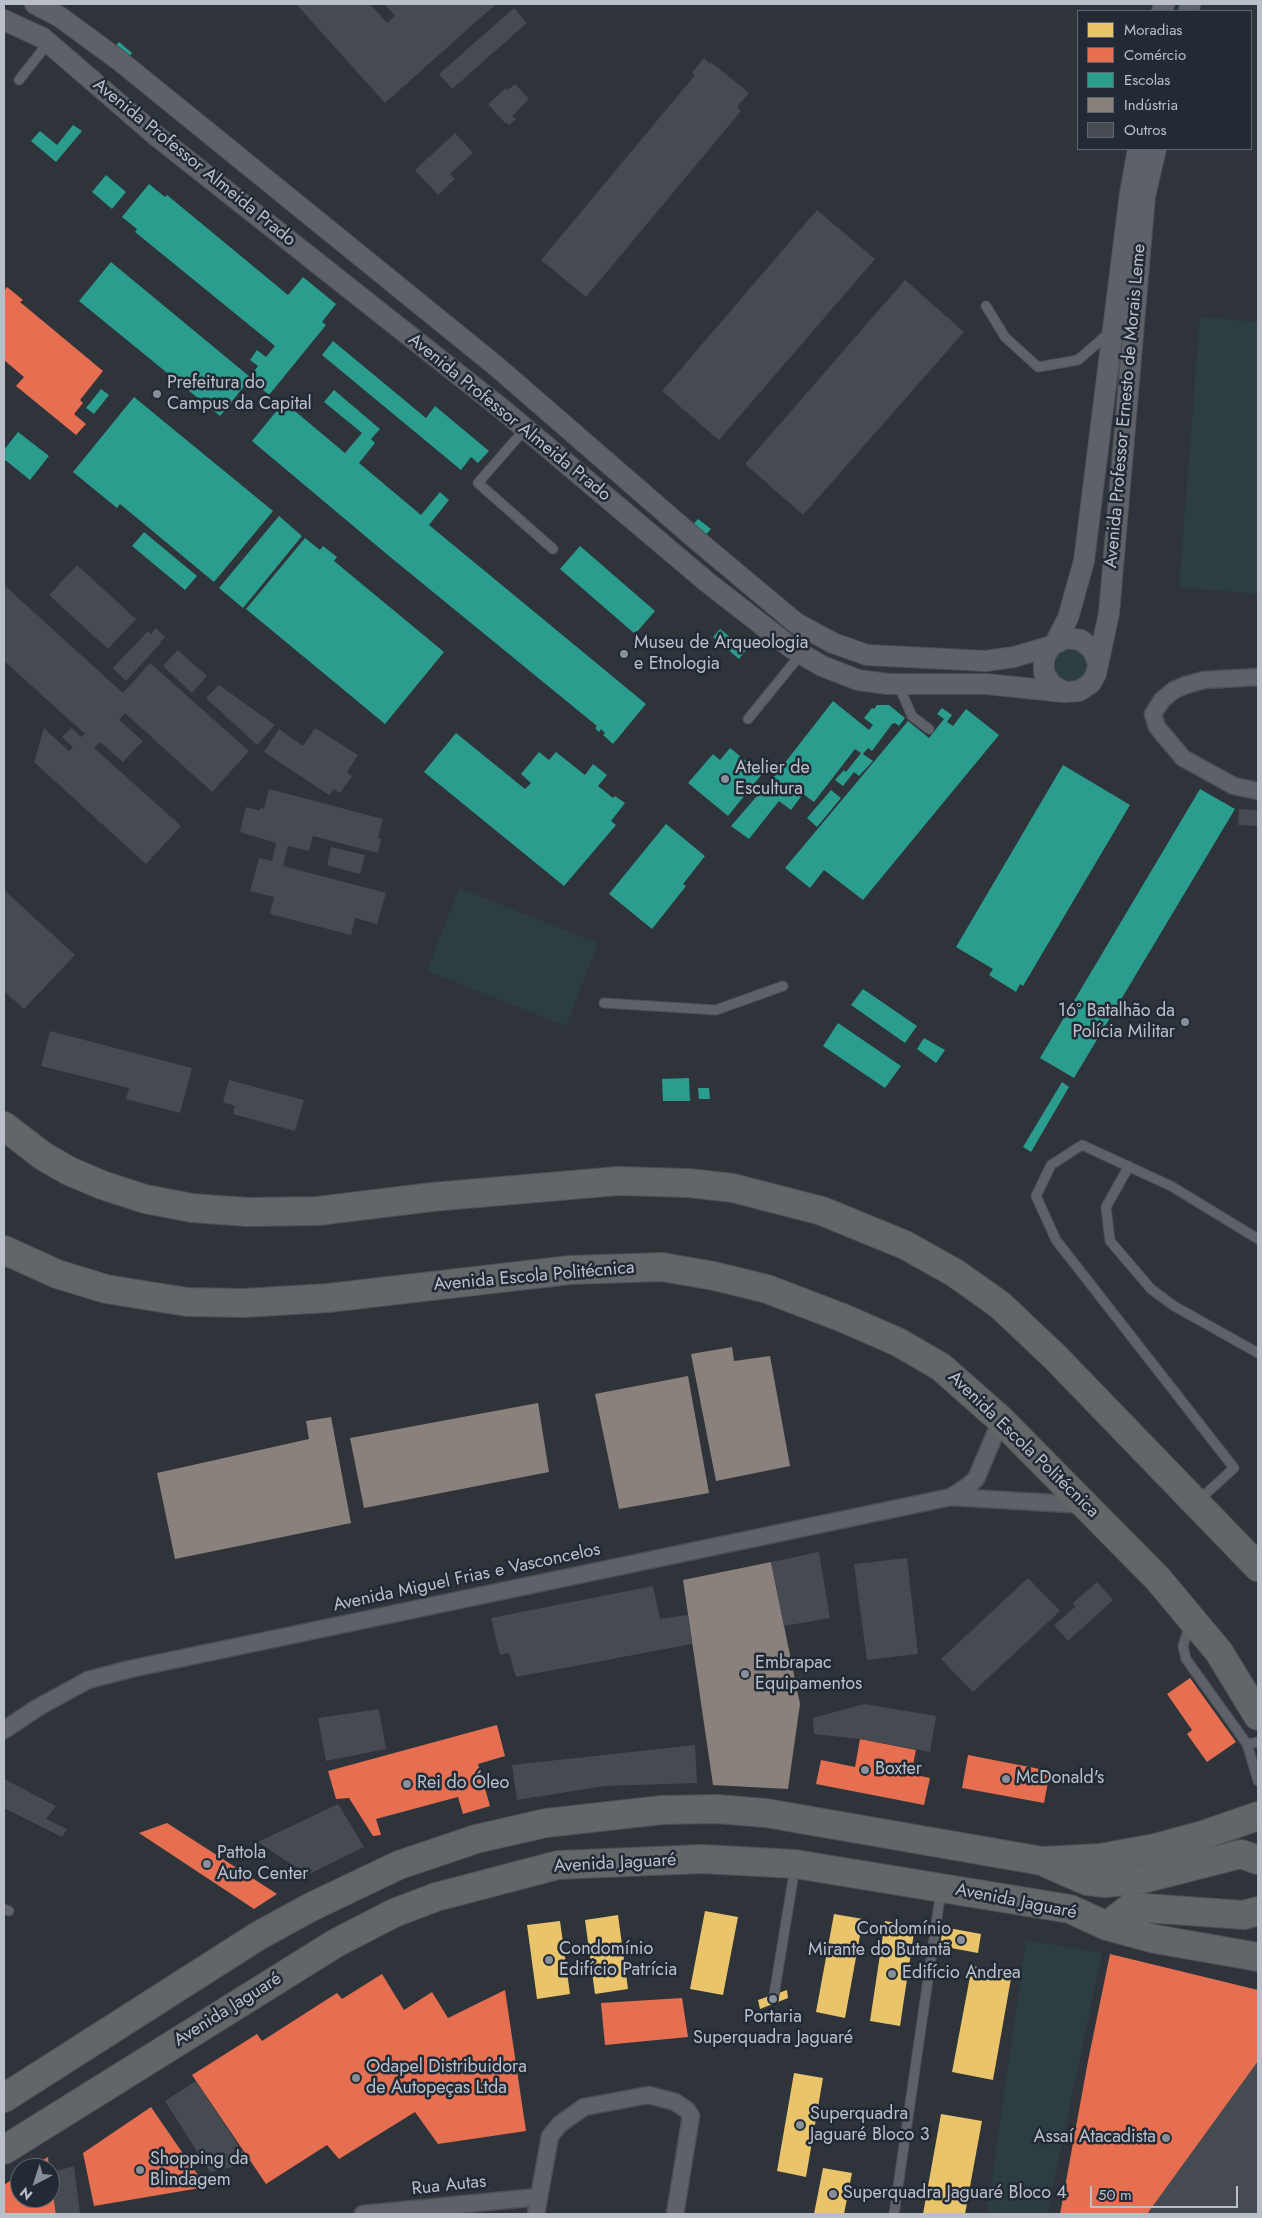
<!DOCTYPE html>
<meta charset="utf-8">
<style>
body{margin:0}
#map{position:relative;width:1262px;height:2218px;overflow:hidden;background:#2e343a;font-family:Jost,sans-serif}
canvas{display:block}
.frame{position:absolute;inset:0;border:5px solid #bac0ca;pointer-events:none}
.legend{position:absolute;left:1077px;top:10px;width:175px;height:140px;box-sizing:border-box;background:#222a35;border:1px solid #5f6671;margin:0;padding:6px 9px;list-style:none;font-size:15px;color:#bac0ca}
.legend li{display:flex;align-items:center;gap:10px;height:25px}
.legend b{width:25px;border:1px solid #5f6671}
.north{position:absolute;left:10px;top:2158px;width:50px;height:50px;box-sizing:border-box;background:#222a35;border:1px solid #5f6671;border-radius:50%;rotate:220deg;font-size:14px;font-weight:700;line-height:20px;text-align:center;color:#bac0ca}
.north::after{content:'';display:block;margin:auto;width:18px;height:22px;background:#898f98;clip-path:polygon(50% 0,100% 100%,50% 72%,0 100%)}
.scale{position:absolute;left:1090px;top:2186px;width:148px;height:22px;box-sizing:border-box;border:2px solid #bac0ca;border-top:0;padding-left:6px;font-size:15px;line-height:18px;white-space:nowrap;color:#bac0ca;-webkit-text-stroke:4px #222a35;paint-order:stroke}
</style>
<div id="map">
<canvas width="1262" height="2218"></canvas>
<div class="frame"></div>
<ul class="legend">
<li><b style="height:14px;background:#e9c46a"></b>Moradias</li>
<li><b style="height:14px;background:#e76f51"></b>Comércio</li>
<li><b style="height:14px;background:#2a9d8f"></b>Escolas</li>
<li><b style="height:14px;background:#8a817c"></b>Indústria</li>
<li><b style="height:14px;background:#464b51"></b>Outros</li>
</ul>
<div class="north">N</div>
<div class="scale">50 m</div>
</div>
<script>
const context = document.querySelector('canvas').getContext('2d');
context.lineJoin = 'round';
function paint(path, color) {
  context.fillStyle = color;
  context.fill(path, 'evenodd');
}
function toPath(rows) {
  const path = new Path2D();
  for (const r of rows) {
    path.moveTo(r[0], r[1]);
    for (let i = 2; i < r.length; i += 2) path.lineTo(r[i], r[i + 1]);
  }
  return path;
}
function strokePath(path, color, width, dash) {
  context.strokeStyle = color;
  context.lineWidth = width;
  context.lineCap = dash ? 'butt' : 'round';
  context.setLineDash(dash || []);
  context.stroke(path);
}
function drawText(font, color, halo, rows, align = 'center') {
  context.font = font + ' Jost,sans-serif';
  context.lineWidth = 5;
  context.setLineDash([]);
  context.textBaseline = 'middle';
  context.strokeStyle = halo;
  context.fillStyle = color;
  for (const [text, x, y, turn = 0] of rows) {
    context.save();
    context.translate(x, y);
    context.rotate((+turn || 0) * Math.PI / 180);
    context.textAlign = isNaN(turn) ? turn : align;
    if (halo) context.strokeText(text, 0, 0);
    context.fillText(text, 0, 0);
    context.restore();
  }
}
paint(toPath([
 [1200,317,1258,322,1258,594,1179,587],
 [1071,645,1086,652,1091,668,1077,687,1054,681,1051,657],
 [459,888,598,943,566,1026,427,971],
 [1026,1940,1102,1953,1047,2214,987,2214]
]), '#2c3e40');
paint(toPath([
 [705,1911,738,1917,723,1995,690,1989],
 [834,1914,863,1919,845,2018,816,2012],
 [618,1915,628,1989,595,1994,585,1920],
 [560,1921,570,1994,537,1999,527,1925],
 [885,1921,915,1926,900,2026,870,2021],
 [943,1927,981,1934,978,1953,940,1946],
 [972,1966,1012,1973,993,2080,952,2072],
 [787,1990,788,1998,760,2009,758,2000],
 [794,2073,823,2078,806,2177,777,2171],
 [941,2114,982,2121,965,2214,923,2214],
 [823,2168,852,2173,844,2214,814,2214]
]), '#e9c46a');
paint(toPath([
 [7,287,23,300,20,302,103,371,80,400,83,403,74,414,86,424,76,435,16,386,24,377,4,360,4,291],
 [1190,1678,1236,1742,1207,1762,1187,1734,1192,1730,1167,1694],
 [497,1725,505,1756,478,1764,490,1806,463,1814,458,1797,376,1819,381,1835,373,1836,349,1798,336,1799,328,1771],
 [860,1739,916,1750,911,1774,930,1778,924,1805,816,1784,821,1760,855,1767],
 [968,1755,1050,1771,1044,1803,962,1788],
 [167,1823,277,1894,254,1909,139,1833],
 [1110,1954,1258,1990,1258,2214,1060,2214,1088,2061],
 [382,1974,404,2010,432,1992,448,2018,505,1990,526,2131,438,2144,415,2112,339,2159,327,2145,266,2184,192,2075,257,2034,262,2041,337,1993,342,1999],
 [682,1998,688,2037,605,2045,601,2003],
 [151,2107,206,2187,94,2206,83,2153],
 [48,2157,49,2168,30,2168],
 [20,2174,20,2198,50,2198,51,2179,56,2214,4,2214,4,2185]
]), '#e76f51');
paint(toPath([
 [119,42,132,53,126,61,112,50],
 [73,125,82,131,56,162,31,141,40,131,57,145],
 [106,175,126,192,112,209,92,192],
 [149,184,165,197,167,195,288,295,303,277,336,304,322,322,326,325,269,395,250,379,220,416,79,301,111,262,250,377,258,366,250,360,257,350,266,357,275,346,135,232,137,229,122,217],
 [333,341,426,418,435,406,489,451,478,463,471,457,461,470,322,355],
 [101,389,109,395,94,414,86,408],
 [334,390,380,429,371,439,375,443,359,463,421,515,440,492,449,500,429,525,646,704,613,744,603,735,605,733,601,729,599,732,595,728,597,726,389,556,252,441,284,402,345,453,362,433,324,402],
 [134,397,273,511,214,582,120,504,117,508,73,472],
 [18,432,49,456,30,480,4,459,4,450],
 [279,516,302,536,243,608,219,588],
 [698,519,711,529,704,537,691,527],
 [144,532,197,576,185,590,132,546],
 [305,538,320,550,323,546,337,557,334,561,444,652,385,724,246,609],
 [580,546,655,611,635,634,560,569],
 [720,629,746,650,739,659,713,637],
 [833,701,869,730,873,725,864,718,872,708,874,709,877,705,889,705,905,718,899,726,895,723,892,724,872,751,868,748,863,754,873,761,859,776,854,772,843,786,835,780,844,770,846,772,861,753,855,749,814,802,803,794,791,810,779,801,749,839,731,826,777,773],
 [942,708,952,715,947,722,953,726,966,709,999,735,863,900,824,870,810,888,785,868,908,721,929,738,944,719,937,714],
 [456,733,525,789,531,783,521,774,539,752,549,760,556,752,585,775,593,764,607,775,598,786,613,798,615,796,625,803,611,821,616,825,564,886,424,772],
 [730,748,762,774,728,816,688,783,713,754,720,760],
 [1063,765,1130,805,1023,986,1020,984,1016,992,989,975,993,969,956,947],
 [1200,789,1235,809,1074,1078,1040,1058],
 [831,790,841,798,817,827,807,818],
 [666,824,705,856,683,884,686,886,652,929,609,894],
 [863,989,917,1026,905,1043,851,1005],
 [838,1023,901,1066,885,1088,823,1046],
 [924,1038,945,1050,936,1063,917,1049],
 [689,1078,690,1101,663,1101,662,1079],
 [1062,1082,1069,1087,1031,1152,1023,1147],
 [698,1088,709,1088,710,1099,699,1099]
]), '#2a9d8f');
paint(toPath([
 [732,1347,734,1361,770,1356,790,1466,716,1481,691,1354],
 [688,1376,709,1493,619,1509,595,1394],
 [538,1403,549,1472,364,1508,350,1438],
 [331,1417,351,1523,175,1559,157,1473,309,1439,306,1421],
 [771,1562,800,1704,788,1789,713,1785,683,1580]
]), '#8a817c');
paint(toPath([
 [296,4,370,4,387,23,395,16,384,4,496,4,385,103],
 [514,8,527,23,452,89,439,74],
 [704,58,710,64,711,62,749,93,737,107,741,111,586,297,541,260,695,75,692,72],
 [515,84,529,99,512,116,516,119,509,125,506,122,505,123,488,104,506,88,508,90],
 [455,133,473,153,450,174,455,179,438,195,415,170],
 [817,210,875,259,719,440,662,391],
 [905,280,964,332,803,515,745,464],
 [77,565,136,619,108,649,49,595],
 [4,585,123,693,150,663,249,751,212,792,125,713,119,720,143,741,123,762,100,742,94,748,181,826,146,864,34,762,44,728,69,751,73,747,62,737,71,728,81,737,85,734,4,661],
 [156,628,165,637,160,642,161,643,126,681,113,668,148,631,151,634],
 [178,650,207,676,192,693,163,666],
 [219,685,275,725,257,745,206,698],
 [315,728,358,755,347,772,352,776,340,793,334,789,329,795,264,752,279,729,303,746],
 [269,789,383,819,378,838,381,839,378,853,313,836,309,851,288,846,283,866,386,893,377,924,355,918,351,935,270,914,274,897,250,891,259,858,272,861,276,843,240,832,246,807,260,811,260,808,264,809],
 [1239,809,1258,810,1258,826,1238,825],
 [331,847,365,855,360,874,327,865],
 [4,890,75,955,24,1009,4,991],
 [50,1031,192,1068,180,1113,126,1099,129,1088,41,1066],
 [229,1080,304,1100,295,1131,233,1114,235,1106,223,1102],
 [819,1552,830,1618,784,1626,771,1562],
 [907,1558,918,1654,867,1660,854,1564],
 [1028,1578,1060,1611,973,1692,941,1659],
 [1097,1582,1113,1600,1068,1641,1054,1625,1075,1607,1073,1603],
 [653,1586,660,1619,688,1615,692,1644,516,1677,509,1653,500,1655,491,1618],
 [864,1704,936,1716,930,1752,860,1739,814,1734,813,1718],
 [379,1709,386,1749,326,1761,318,1718],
 [695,1745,697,1783,605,1786,517,1800,512,1765],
 [4,1779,56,1806,46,1819,67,1829,62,1837,4,1808],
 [338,1804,364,1847,307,1875,258,1842],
 [1258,2061,1258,2214,1147,2214],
 [196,2081,250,2163,210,2172,165,2101],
 [74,2166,80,2214,56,2214,50,2173]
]), '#464b51');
const service = toPath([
 [19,80,48,43],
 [986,306,1005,337,1038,367,1078,360,1109,333],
 [525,429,478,483,553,549],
 [898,684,912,716,929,729],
 [748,719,801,654],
 [604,1003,716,1010,783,986],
 [1129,1166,1106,1207,1110,1241,1151,1289,1174,1306,1258,1353],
 [1198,1501,1234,1468,1056,1240,1036,1196,1051,1165,1082,1145,1171,1186,1258,1239],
 [1190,1624,1183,1646,1186,1659,1247,1744,1258,1781],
 [1247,1744,1258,1742],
 [4,1909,9,1911],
 [774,1995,795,1867],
 [894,2214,941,1890]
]);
const minor = toPath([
 [1258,677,1204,680,1186,685,1174,690,1162,700,1153,714,1157,727,1183,758,1234,786,1258,791],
 [951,1497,968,1486,976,1479,1001,1420],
 [4,1730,37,1708,88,1680,130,1669,951,1497,1086,1505],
 [363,2214,538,2197],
 [536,2214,550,2136,560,2124,584,2107,649,2095,675,2102,687,2110,691,2116,675,2214]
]);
const tertiary = toPath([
 [35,4,60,17,120,61,496,366,692,536,796,623,833,643,867,655,985,661,1014,657,1051,646],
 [1162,11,1164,4],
 [1189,11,1190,4],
 [4,20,43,38,154,134,502,409,707,582,793,649,822,666,858,680,888,684,986,684,1064,692],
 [1055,643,1068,618,1084,561,1130,193,1138,149],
 [1098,664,1093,650,1081,640,1066,638,1051,646,1044,658,1044,673,1052,685,1064,692,1079,691,1091,683,1096,674,1109,613,1145,196,1156,149]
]);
const trunk = toPath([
 [4,1126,43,1156,69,1171,102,1185,145,1199,192,1208,247,1212,318,1211,432,1197,618,1181,688,1183,733,1188,822,1211,905,1245,955,1273,1000,1305,1055,1357,1258,1567],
 [4,1250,57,1274,106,1289,187,1302,244,1303,328,1298,570,1270,662,1267,714,1276,767,1289,843,1318,898,1342,941,1367,1001,1420,1158,1579,1219,1652,1258,1716],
 [1048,1864,1087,1881,1105,1883,1143,1879,1241,1854,1258,1860],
 [1107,1926,1131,1907,1244,1915,1258,1911],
 [4,2098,258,1936,311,1907,399,1865,476,1839,546,1823,662,1810,716,1809,766,1813,1042,1861,1100,1858,1155,1848,1203,1835,1258,1816],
 [4,2150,336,1943,394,1913,436,1897,558,1865,702,1859,795,1864,1070,1909,1107,1926,1155,1939,1258,1957]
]);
strokePath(service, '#4c5055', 11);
strokePath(minor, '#4c5055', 19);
strokePath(tertiary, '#4c5055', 22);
strokePath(trunk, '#4b5056', 30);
strokePath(service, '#5e6268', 9);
strokePath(minor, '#5e6268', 16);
strokePath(tertiary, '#5e6268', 20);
strokePath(trunk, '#626669', 28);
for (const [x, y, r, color] of [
 [157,394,5,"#898f98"],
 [624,654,5,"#898f98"],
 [725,779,5,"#898f98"],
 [1185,1022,5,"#898f98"],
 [745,1674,5,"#898f98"],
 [865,1770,5,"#898f98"],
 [1006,1779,5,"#898f98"],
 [407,1784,5,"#898f98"],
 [207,1864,5,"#898f98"],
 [961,1940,5,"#898f98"],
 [549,1960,5,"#898f98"],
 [892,1974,5,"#898f98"],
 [773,1999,5,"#898f98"],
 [356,2078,5,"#898f98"],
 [800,2125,5,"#898f98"],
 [1166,2138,5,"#898f98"],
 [140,2170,5,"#898f98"],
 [833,2194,5,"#898f98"]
]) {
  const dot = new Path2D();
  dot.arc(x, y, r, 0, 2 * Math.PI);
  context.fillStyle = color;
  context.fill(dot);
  strokePath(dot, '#222a35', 2);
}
drawText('18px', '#bac0ca', '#222a35', [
 ["Avenida Professor Almeida Prado",194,163,39],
 ["Avenida Professor Ernesto de Morais Leme",1126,406,-85],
 ["Avenida Professor Almeida Prado",509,418,39],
 ["Avenida Escola Politécnica",534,1277,-5],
 ["Avenida Escola Politécnica",1023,1445,44],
 ["Avenida Miguel Frias e Vasconcelos",467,1578,-12],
 ["Avenida Jaguaré",615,1864,-3],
 ["Avenida Jaguaré",1016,1902,11],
 ["Avenida Jaguaré",228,2010,-32],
 ["Rua Autas",449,2186,-6]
]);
drawText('18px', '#bac0ca', '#222a35', [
 ["Prefeitura do",167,384],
 ["Campus da Capital",167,405],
 ["Museu de Arqueologia",634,644],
 ["e Etnologia",634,665],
 ["Atelier de",735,769],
 ["Escultura",735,790],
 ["16º Batalhão da",1175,1012,"right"],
 ["Polícia Militar",1175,1033,"right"],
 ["Embrapac",755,1664],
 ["Equipamentos",755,1685],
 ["Boxter",875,1770],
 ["McDonald's",1016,1779],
 ["Rei do Óleo",417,1784],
 ["Pattola",217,1854],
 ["Auto Center",217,1875],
 ["Condomínio",951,1930,"right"],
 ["Mirante do Butantã",951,1951,"right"],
 ["Condomínio",559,1950],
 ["Edifício Patrícia",559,1971],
 ["Edifício Andrea",902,1974],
 ["Portaria",773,2018,"center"],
 ["Superquadra Jaguaré",773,2039,"center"],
 ["Odapel Distribuidora",366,2068],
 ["de Autopeças Ltda",366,2089],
 ["Superquadra",810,2115],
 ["Jaguaré Bloco 3",810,2136],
 ["Assaí Atacadista",1156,2138,"right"],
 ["Shopping da",150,2160],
 ["Blindagem",150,2181],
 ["Superquadra Jaguaré Bloco 4",843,2194]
], 'left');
</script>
